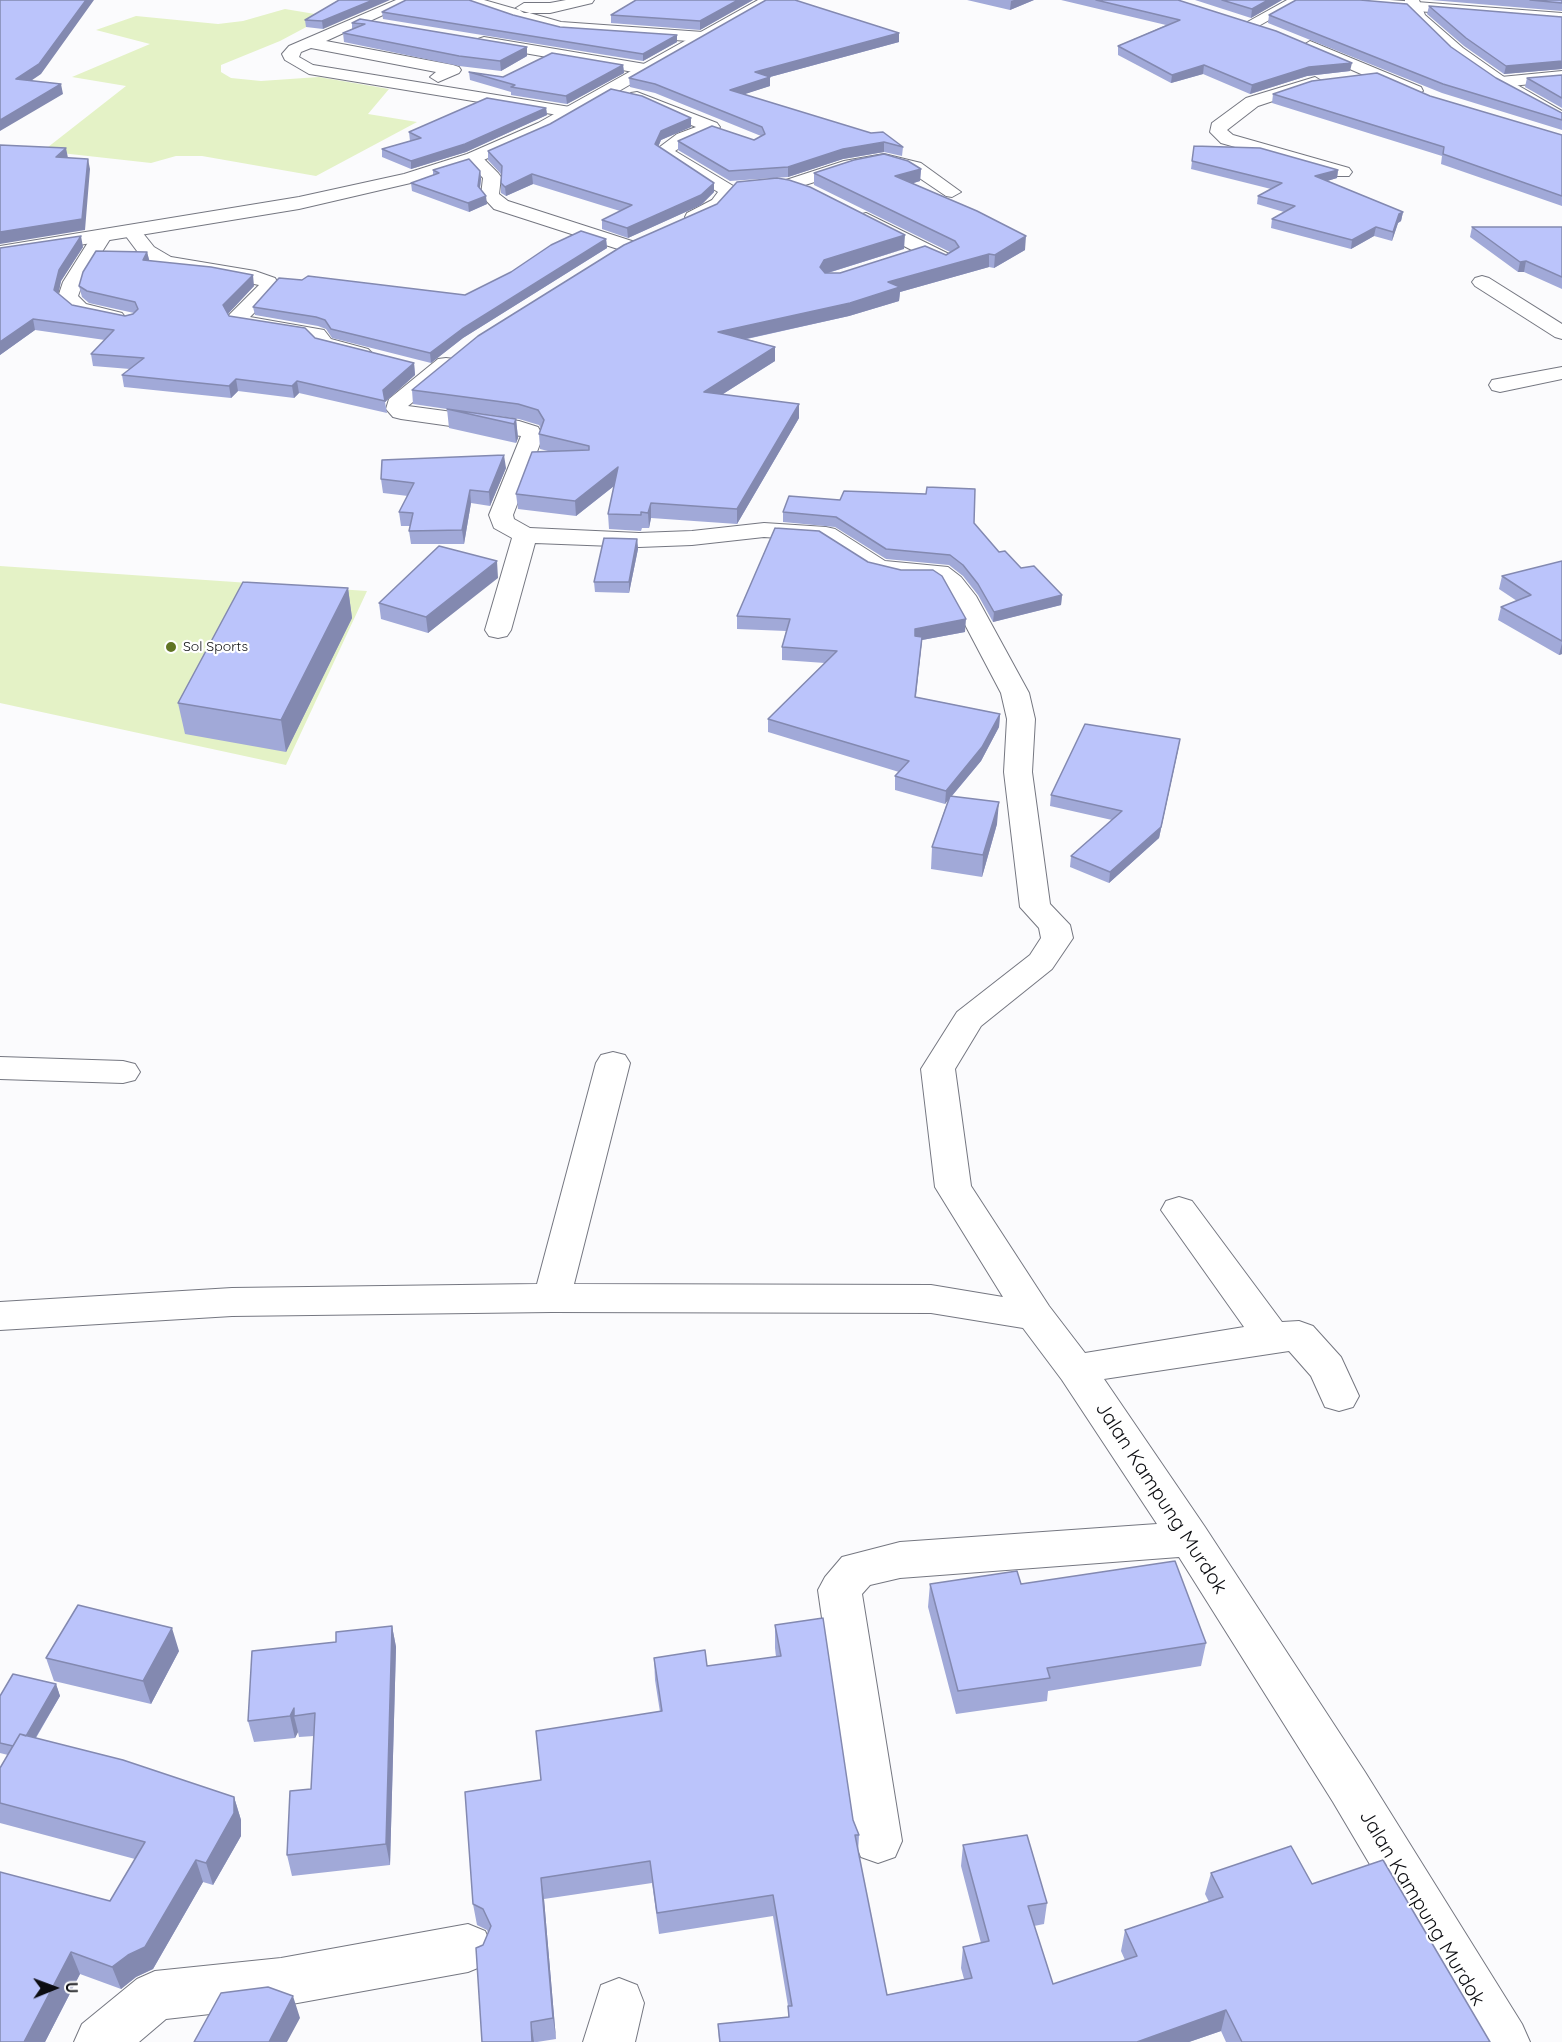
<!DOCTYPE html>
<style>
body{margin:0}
#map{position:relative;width:1562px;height:2042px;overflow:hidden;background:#fbfbfd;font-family:Quicksand,sans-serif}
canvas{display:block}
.north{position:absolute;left:24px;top:1958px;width:60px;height:60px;-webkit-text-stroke:4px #fff;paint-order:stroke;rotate:89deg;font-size:16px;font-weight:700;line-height:24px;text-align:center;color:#0c0d11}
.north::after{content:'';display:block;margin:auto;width:21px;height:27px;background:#0c0d11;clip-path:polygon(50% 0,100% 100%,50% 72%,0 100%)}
</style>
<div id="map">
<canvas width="1562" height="2042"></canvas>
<div class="north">U</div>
</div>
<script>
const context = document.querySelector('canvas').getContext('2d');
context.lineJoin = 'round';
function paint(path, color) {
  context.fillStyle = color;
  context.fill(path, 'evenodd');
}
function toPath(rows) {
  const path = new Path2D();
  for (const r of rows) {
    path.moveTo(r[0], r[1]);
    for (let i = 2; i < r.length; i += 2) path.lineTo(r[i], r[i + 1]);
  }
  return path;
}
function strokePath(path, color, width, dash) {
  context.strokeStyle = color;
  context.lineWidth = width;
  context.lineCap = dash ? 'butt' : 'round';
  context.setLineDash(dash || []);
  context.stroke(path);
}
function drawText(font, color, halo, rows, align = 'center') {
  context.font = font + ' Quicksand,sans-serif';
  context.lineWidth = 4.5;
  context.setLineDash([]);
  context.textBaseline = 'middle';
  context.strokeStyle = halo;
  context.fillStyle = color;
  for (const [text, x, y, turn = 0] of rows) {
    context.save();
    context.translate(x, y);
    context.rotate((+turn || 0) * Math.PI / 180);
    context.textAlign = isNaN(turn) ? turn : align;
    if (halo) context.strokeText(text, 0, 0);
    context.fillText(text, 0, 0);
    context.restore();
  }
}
paint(toPath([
 [285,9,327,16,280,41,221,65,221,72,231,78,261,81,319,77,389,89,368,114,417,122,316,176,202,156,176,156,151,163,43,151,126,86,72,77,150,44,96,30,136,16,218,24,243,21],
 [0,566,367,591,286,765,0,703]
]), '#e4f2c6');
const minor = toPath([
 [396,0,416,0,326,41,453,65,459,67,461,70,459,73,438,82,430,77,436,72,311,48,301,52,299,57,313,65,570,107,578,112,570,117,309,74,285,60,282,54,289,46,396,0],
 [462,0,484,0,561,22,703,32,711,37,703,42,561,32,514,20,464,3,462,0],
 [566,0,594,0,592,3,550,13,524,13,516,8,524,3,550,3,566,0],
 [1287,0,1305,0,1255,28,1245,28,1242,25,1287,0],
 [1326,0,1390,0,1562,13,1562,23,1333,4,1326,0],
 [484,37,645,64,653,69,645,74,478,45,476,42,478,39,484,37],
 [1562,71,1562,81,1501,87,1493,82,1501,77,1562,71],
 [1315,77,1323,82,1321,85,1258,106,1227,130,1233,135,1349,168,1352,172,1349,176,1337,176,1221,143,1210,132,1212,123,1246,98,1315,77],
 [637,92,717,123,720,127,717,131,689,142,675,151,735,187,738,191,726,208,701,221,687,221,685,217,687,213,712,200,718,192,660,157,657,149,677,134,696,127,631,101,629,97,631,93,637,92],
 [473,153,479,154,498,173,501,177,499,194,508,201,635,242,638,246,628,252,621,250,494,209,481,195,483,178,464,158,473,153],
 [884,154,921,163,961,192,952,197,946,196,909,171,884,164,853,170,789,190,780,185,783,181,844,161,884,154],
 [866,213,953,256,956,260,953,264,939,264,859,223,857,219,859,215,866,213],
 [131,225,138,227,154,247,171,257,255,271,275,278,279,285,275,292,250,317,324,330,331,339,368,349,372,353,368,357,361,359,317,348,308,338,231,325,227,318,230,314,259,285,158,265,140,255,122,231,131,225],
 [102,230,112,236,83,282,78,296,86,304,122,313,125,317,122,321,115,323,72,313,58,297,63,282,92,236,102,230],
 [1482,276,1489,278,1562,324,1562,339,1555,337,1475,286,1472,282,1475,278,1482,276],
 [446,358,454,359,457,364,454,369,408,406,519,421,538,427,543,436,513,515,514,519,530,528,639,533,692,531,764,523,826,527,835,529,885,561,948,567,961,577,976,596,1029,693,1035,719,1032,772,1050,904,1070,925,1073,938,1052,969,981,1026,955,1069,971,1186,1049,1306,1085,1353,1244,1327,1161,1210,1166,1201,1179,1197,1192,1201,1282,1322,1299,1321,1313,1326,1341,1357,1359,1396,1353,1407,1339,1411,1325,1407,1311,1376,1289,1351,1104,1379,1205,1527,1365,1772,1522,2024,1530,2042,1475,2042,1333,1802,1179,1557,900,1578,870,1585,862,1594,902,1841,895,1857,878,1863,861,1857,854,1841,818,1590,825,1577,842,1557,900,1542,1157,1524,1062,1380,1023,1328,931,1313,552,1312,232,1316,0,1330,0,1302,232,1288,537,1284,596,1063,601,1055,613,1052,625,1055,630,1063,574,1284,931,1285,1003,1297,935,1187,921,1069,957,1012,1030,955,1041,938,1039,928,1020,907,1004,772,1007,719,1001,693,951,598,933,580,901,580,868,572,820,541,764,537,692,545,639,547,535,543,511,630,507,636,498,638,489,636,485,630,512,538,494,528,489,515,521,436,401,419,393,417,386,409,389,399,438,359,446,358],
 [1562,367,1562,379,1500,392,1492,390,1489,385,1492,380,1562,367],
 [0,1057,123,1061,135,1064,140,1072,135,1080,123,1083,0,1079,0,1057],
 [468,1924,485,1931,493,1948,485,1965,468,1972,281,2006,166,2019,139,2042,74,2042,82,2024,137,1979,155,1971,281,1958,468,1924],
 [619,1978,637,1985,644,2003,635,2042,583,2042,601,1985,619,1978]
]);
const tertiary = toPath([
 [758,0,776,0,550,131,479,162,415,182,299,209,0,258,0,246,299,197,404,174,467,154,538,123,758,0],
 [1310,41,1421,87,1423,91,1415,96,1409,95,1304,49,1302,46,1310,41]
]);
const secondary = toPath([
 [1405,0,1419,0,1425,15,1463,48,1507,79,1562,111,1562,123,1495,85,1451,54,1415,21,1405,8,1405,0]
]);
strokePath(minor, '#757781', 2);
strokePath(tertiary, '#757781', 2);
strokePath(secondary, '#757781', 2);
paint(minor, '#fff');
paint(tertiary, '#fff');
paint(secondary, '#fff');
paint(toPath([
 [339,0,323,29,306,27,305,20],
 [636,0,753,0,700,30,611,23,611,15],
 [967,0,1034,0,1010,10],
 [1061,0,1178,0,1350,71,1307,76,1250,94,1203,74,1171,83,1118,55,1118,46,1166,25],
 [1195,0,1282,0,1251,18],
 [1431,0,1562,0,1562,11],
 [1429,6,1562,17,1562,69,1504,74,1464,46,1427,14],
 [382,12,513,15,560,27,677,35,677,42,643,61,383,19],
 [1269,15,1451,47,1496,78,1562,120,1562,130,1442,93,1268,23],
 [352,23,527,47,527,56,501,71,459,66,344,42,343,33,352,29],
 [899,33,899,42,770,77,770,86,744,94,903,147,902,156,884,152,843,159,788,177,730,181,678,150,678,141,754,140,761,136,655,93,630,87,629,78],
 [623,65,624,73,567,104,511,95,511,92,470,80,469,72,503,77],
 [1562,75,1562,108,1525,87,1527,78],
 [1273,94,1430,96,1562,135,1562,206,1441,164,1442,156,1272,103],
 [546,108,547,115,466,152,411,169,382,157,382,149,410,141,409,132],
 [691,118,691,127,661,140,658,147,714,192,701,205,628,238,602,229,602,220,620,211,533,184,506,196,501,193,501,174,488,160,488,151],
 [1194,146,1338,170,1337,178,1327,181,1403,212,1401,221,1398,223,1392,241,1374,236,1351,249,1271,228,1272,219,1284,212,1257,204,1258,196,1271,189,1191,169],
 [921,169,920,181,913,183,1025,250,994,268,989,267,900,292,899,301,849,316,747,339,775,347,775,361,723,394,799,418,737,524,651,518,649,528,642,528,641,531,609,529,608,514,614,486,576,516,518,509,516,494,552,452,540,449,539,434,541,429,539,425,519,419,465,411,516,419,518,438,516,443,449,428,447,409,413,404,412,390,904,249,828,273,840,273,946,255,950,252,814,185,814,173],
 [433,170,480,171,481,179,480,188,487,204,469,212,412,191,411,183,433,175],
 [1472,227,1562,227,1562,289,1524,272,1518,272,1470,237],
 [606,239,607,248,463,338,431,363,332,338,326,329,318,326,255,315,253,307,465,295],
 [83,247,61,281,58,294,72,305,125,316,134,313,89,303,82,297,79,286,147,252,149,260,254,286,228,314,229,316,414,363,415,375,385,402,387,413,299,393,294,398,238,391,231,398,124,387,122,375,130,369,93,366,91,354,105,340,35,330,0,355,0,248],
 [506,468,490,506,471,503,464,544,411,544,409,531,410,526,401,526,399,512,408,496,383,493,381,479],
 [783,512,974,523,999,552,1021,568,1062,595,1061,605,993,622,978,595,963,576,949,565,886,559,835,527,783,522],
 [775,528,965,632,922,640,916,697,1000,714,999,727,981,761,952,796,997,824,982,877,931,869,932,847,948,800,945,804,895,790,895,776,899,772,768,732,768,719,825,663,782,660,782,647,786,631,737,629,737,616],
 [637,539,638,549,629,593,595,592,594,582],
 [1562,561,1562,654,1559,655,1498,620,1501,607,1517,601,1499,589,1502,576],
 [498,576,428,633,381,619,379,603],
 [348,588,352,618,286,752,185,734,178,703],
 [1180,739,1178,750,1159,838,1109,883,1070,867,1071,856,1112,820,1050,806,1051,795],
 [930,1584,1021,1584,1206,1643,1201,1666,1048,1691,1047,1701,956,1714,928,1607],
 [775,1625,859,1835,858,1853,887,1995,964,1979,961,1968,963,1947,981,1943,961,1866,963,1845,1047,1903,1044,1924,1034,1926,1053,1984,1125,1960,1121,1951,1125,1930,1209,1902,1205,1894,1211,1873,1312,1884,1490,2042,1226,2042,1221,2031,1189,2042,719,2042,718,2024,788,2017,788,2006,773,1916,659,1934,652,1883,544,1899,556,2039,537,2042,482,2042,483,1945,488,1933,487,1930,477,1925,473,1904,541,1780,660,1712,655,1680,654,1658,707,1666,776,1657,775,1648],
 [392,1626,396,1647,390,1865,292,1876,287,1855,311,1789,314,1736,299,1737,298,1732,295,1738,254,1742,248,1721,336,1642],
 [179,1651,151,1704,54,1681,46,1658],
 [56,1684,60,1696,36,1738,234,1797,241,1820,241,1836,213,1885,203,1882,153,1969,136,1977,121,1989,80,1974,45,2042,0,2042,110,1901,135,1859,0,1823,0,1768,8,1755,0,1753,0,1696]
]), '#a1a9d8');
paint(toPath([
 [86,0,94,0,41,74,19,89,16,79],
 [373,0,390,0,323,29,322,21],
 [738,0,753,0,700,30,700,21],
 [1014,0,1034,0,1010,10,1011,1],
 [1268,0,1282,0,1251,18,1252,9],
 [899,33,899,42,770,77,770,86,730,99,730,90,755,72],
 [677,35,677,42,643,61,643,54],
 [527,47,527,56,501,71,500,61],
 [1562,61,1562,69,1504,74,1506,66],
 [1352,63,1350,71,1307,76,1250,94,1252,85,1309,67],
 [623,65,624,73,567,104,566,96],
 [1204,65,1203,74,1171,83,1172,75],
 [61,84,63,94,0,131,0,120],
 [546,108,547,115,466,152,411,169,411,161],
 [691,118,691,127,661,140,655,154,655,144,661,131],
 [884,142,884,152,843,159,788,177,788,167,843,149],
 [66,148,68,158,56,157],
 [88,159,90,169,85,230,0,244,0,232],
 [921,169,920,181,895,189,895,176],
 [1338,170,1337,178,1314,185,1315,176],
 [480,171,481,179,479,195,478,186],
 [532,174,533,184,506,196,505,187],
 [714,183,714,192,701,205,628,238,627,228],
 [486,196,487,204,469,212,468,203],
 [1403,212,1401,221,1398,223,1392,241,1393,232,1399,214],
 [1376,227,1374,236,1351,249,1352,240],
 [905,235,904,249,824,274,820,267,824,260],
 [81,236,83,247,61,281,57,302,54,290,59,270],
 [1026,236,1025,250,994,268,995,255],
 [606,239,607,248,463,338,431,363,430,353,462,329],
 [147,252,150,263,143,260],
 [989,254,989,267,900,292,899,301,849,316,718,345,718,332,888,282],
 [1526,261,1524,272,1518,272,1520,262],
 [253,275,254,286,225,317,223,305],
 [33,319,35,330,0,355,0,342],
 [775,347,775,361,704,406,704,392],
 [414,363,415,375,385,402,383,390],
 [236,379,238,391,231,398,229,386],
 [297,381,299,393,294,398,292,386],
 [799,404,799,418,737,524,737,509],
 [516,419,518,438,516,443,514,424],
 [504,455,506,468,490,506,489,492],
 [618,467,619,482,576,516,575,501],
 [470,490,471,503,464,544,462,530],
 [651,503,651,518,649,528,648,513],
 [637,539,638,549,629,593,629,582],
 [497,561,498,578,428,633,426,617],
 [348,588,352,618,286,752,281,720],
 [1062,595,1061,605,993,622,994,612],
 [966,619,965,632,922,640,914,710,915,629],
 [1562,643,1562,654,1559,655],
 [1000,714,999,727,981,761,945,804,946,791],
 [1180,739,1178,750,1159,838,1109,883,1110,872],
 [999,802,997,824,982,877,983,855],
 [392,1626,396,1647,390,1865,386,1844],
 [172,1628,179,1651,151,1704,143,1681],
 [56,1684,60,1696,23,1759,19,1748],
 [294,1708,294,1716,298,1732,295,1738,290,1716],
 [234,1797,241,1820,241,1836,213,1885,206,1863],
 [196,1860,203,1882,153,1969,136,1977,121,1989,112,1967],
 [541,1878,544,1899,556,2039,553,2018],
 [71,1952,80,1974,45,2042,24,2042],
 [293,1996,300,2018,287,2042,269,2042],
 [1226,2010,1221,2031,1189,2042,1137,2042],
 [531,2022,534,2042,532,2042]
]), '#8389b0');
const building = toPath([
 [0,0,86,0,39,64,16,79,61,84,0,120,0,0],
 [339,0,373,0,322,21,305,20,339,0],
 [406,0,469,0,513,15,560,27,677,35,643,54,382,12,406,0],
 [636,0,738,0,700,21,611,15,636,0],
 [766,0,795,0,899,33,755,72,770,77,730,90,871,133,883,132,903,147,884,142,843,149,788,167,729,171,678,141,712,126,754,140,765,134,762,127,655,84,629,78,766,0],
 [1096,0,1178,0,1276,31,1352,63,1309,67,1252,85,1204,65,1172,75,1118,46,1180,20,1096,0],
 [1222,0,1268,0,1252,9,1222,0],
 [1296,0,1360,0,1407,4,1451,47,1496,78,1562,113,1562,120,1443,84,1269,15,1296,0],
 [1530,0,1562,0,1562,3,1530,0],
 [1429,6,1562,17,1562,61,1506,66,1466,38,1429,6],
 [360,19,527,47,500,61,459,56,343,33,365,24,352,23,360,19],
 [552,53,623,65,566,96,511,87,515,85,469,72,503,77,552,53],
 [1377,73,1430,96,1562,135,1562,196,1443,154,1444,147,1273,94,1312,81,1377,73],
 [1562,75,1562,98,1527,78,1562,75],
 [611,89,642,96,691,118,661,131,655,144,714,183,701,195,627,228,602,220,632,205,532,174,505,187,501,183,502,166,488,151,550,124,611,89],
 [487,98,546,108,465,144,411,161,382,149,421,138,409,132,487,98],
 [0,145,66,148,56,157,88,159,82,219,0,232,0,145],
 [1194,146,1260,148,1338,170,1315,176,1403,212,1399,214,1393,232,1376,227,1352,240,1272,219,1295,206,1258,196,1282,183,1192,161,1194,146],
 [884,154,908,161,921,169,895,176,977,211,1026,236,995,255,989,254,888,282,900,287,850,303,718,332,775,347,704,392,799,404,737,509,651,503,648,513,641,512,641,515,608,514,618,467,575,501,516,494,532,452,589,450,589,446,539,434,544,420,538,410,518,404,412,390,478,336,624,245,717,204,737,182,777,178,789,180,810,187,905,235,824,260,820,267,825,273,840,273,925,246,946,255,959,247,955,241,814,173,854,160,884,154],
 [469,159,480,171,478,186,486,196,468,203,411,183,439,173,433,170,469,159],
 [1472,227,1562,227,1562,277,1526,261,1520,262,1472,227],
 [581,231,606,239,462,329,430,353,331,329,325,320,316,317,253,307,279,278,302,280,308,276,465,295,511,272,551,245,581,231],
 [81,236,59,270,54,290,72,305,125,316,133,314,138,309,135,302,87,291,79,286,83,272,96,251,147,252,143,260,211,267,253,275,223,305,229,316,305,328,315,338,414,363,383,390,385,401,297,381,292,386,236,379,229,386,122,375,144,358,91,354,114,330,33,319,0,342,0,248,81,236],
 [447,409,516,419,514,424,447,409],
 [504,455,489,492,470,490,462,530,409,531,413,513,399,512,414,483,381,479,382,460,504,455],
 [927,487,975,489,974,523,999,552,1005,551,1021,568,1034,566,1062,595,994,612,978,584,963,565,950,555,886,549,836,517,783,512,789,496,840,500,844,491,926,494,927,487],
 [775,528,819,531,868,562,901,570,933,570,942,576,966,619,915,629,915,636,922,637,915,697,1000,714,982,747,946,791,895,776,909,761,768,719,837,651,782,647,790,619,737,616,775,528],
 [604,538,637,539,629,582,594,582,604,538],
 [439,546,497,561,426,617,379,603,439,546],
 [1562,561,1562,641,1501,607,1531,595,1502,576,1562,561],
 [243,582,348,588,281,720,178,703,243,582],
 [1085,724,1180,739,1161,827,1110,872,1071,856,1122,811,1051,795,1085,724],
 [950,796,999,802,983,855,932,847,950,796],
 [1175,1561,1206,1643,1047,1668,1050,1678,958,1691,930,1584,1017,1571,1021,1584,1175,1561],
 [78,1605,172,1628,143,1681,46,1658,78,1605],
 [823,1618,853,1820,859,1835,855,1835,887,1995,972,1978,963,1947,989,1941,963,1845,1027,1835,1047,1903,1028,1906,1053,1984,1137,1956,1125,1930,1223,1897,1211,1873,1291,1846,1312,1884,1383,1860,1490,2042,1242,2042,1226,2010,1137,2042,720,2042,718,2024,789,2017,788,2006,792,2006,773,1895,657,1913,650,1861,541,1878,553,2018,531,2022,532,2042,482,2042,476,1948,483,1945,491,1926,483,1909,473,1904,465,1792,541,1780,536,1731,662,1711,654,1658,705,1650,707,1666,781,1656,775,1625,823,1618],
 [392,1626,386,1844,287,1855,290,1791,311,1789,315,1713,294,1716,294,1708,290,1716,248,1721,252,1651,336,1642,336,1632,392,1626],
 [13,1674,56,1684,26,1736,20,1734,13,1746,0,1743,0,1696,13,1674],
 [20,1734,123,1760,234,1797,234,1813,206,1863,196,1860,145,1947,128,1955,112,1967,71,1952,24,2042,0,2042,0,1872,110,1901,145,1842,0,1803,0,1768,20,1734],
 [268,1987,293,1996,269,2042,194,2042,221,1993,268,1987]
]);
paint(building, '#bbc4fb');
strokePath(building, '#8389b0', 1.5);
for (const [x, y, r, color] of [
 [171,647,6,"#607424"]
]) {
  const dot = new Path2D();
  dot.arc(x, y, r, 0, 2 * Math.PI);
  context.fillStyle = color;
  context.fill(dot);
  strokePath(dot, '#fff', 2);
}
drawText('14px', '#0c0d11', '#fff', [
 ["Sol Sports",183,647]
], 'left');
drawText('20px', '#0c0d11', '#fff', [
 ["Jalan Kampung Murdok",1161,1498,57],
 ["Jalan Kampung Murdok",1422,1908,59]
]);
</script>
